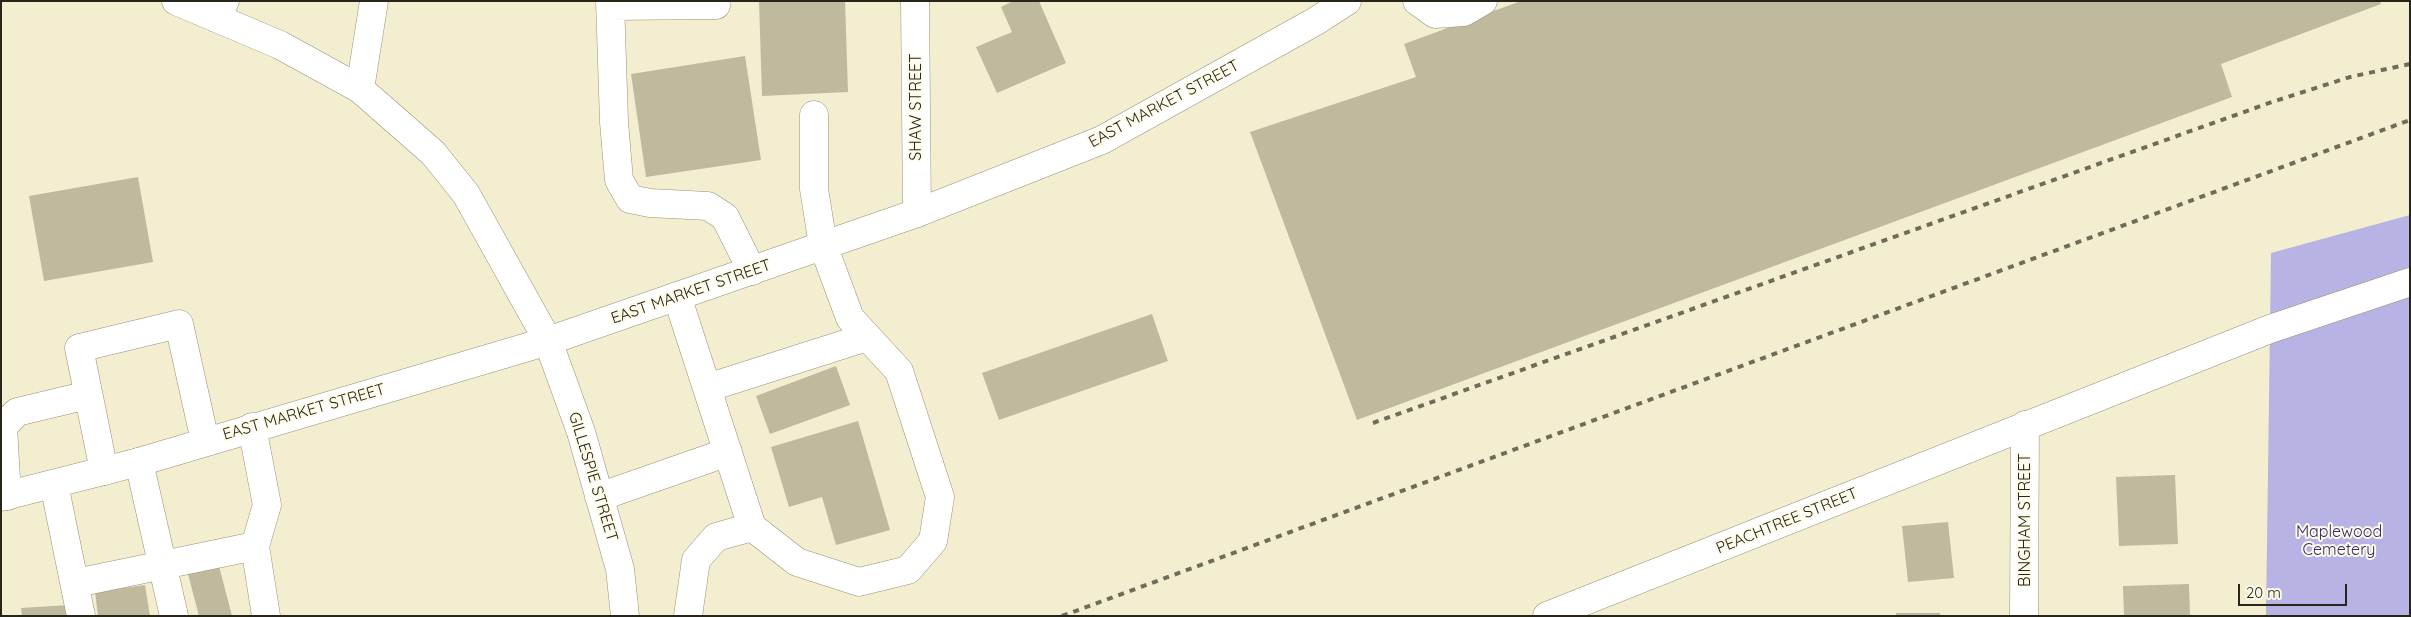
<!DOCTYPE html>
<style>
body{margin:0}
#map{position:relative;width:2411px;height:617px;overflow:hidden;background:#f3eed0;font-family:Quicksand,sans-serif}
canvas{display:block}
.frame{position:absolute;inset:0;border:2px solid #28261b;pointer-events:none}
.scale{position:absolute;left:2238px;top:584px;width:109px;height:22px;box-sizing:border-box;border:2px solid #28261b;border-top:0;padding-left:6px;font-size:15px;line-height:18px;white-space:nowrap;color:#28261b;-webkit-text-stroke:4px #fefbe9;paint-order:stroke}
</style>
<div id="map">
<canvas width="2411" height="617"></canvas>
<div class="frame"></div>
<div class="scale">20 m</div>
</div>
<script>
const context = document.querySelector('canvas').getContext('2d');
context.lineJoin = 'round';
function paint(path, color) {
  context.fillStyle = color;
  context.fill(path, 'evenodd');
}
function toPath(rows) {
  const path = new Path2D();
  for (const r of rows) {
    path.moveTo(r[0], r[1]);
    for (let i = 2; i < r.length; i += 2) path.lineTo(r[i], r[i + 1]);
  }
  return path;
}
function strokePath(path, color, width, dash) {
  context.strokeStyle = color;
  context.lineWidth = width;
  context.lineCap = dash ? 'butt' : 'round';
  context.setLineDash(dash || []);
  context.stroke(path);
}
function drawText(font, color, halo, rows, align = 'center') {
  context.font = font + ' Quicksand,sans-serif';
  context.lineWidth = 4;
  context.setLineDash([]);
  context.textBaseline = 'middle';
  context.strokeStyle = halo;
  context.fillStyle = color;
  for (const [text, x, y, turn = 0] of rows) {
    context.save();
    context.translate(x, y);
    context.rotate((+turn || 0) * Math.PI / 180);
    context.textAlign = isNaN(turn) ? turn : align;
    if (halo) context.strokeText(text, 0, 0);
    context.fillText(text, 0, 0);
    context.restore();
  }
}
paint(toPath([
 [2410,215,2410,616,2266,616,2271,253]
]), '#b7b3e5');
paint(toPath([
 [759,1,845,1,848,92,762,96],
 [1013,1,1039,1,1066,63,997,93,976,47,1012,32,1001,7],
 [1521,1,2380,1,2381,4,2221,64,2232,97,1357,420,1250,132,1416,77,1404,44],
 [745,56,761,160,646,177,631,74],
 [138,177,153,262,44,281,29,196],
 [1152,314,1168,361,999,420,982,373],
 [836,366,850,405,770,434,756,396],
 [858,421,890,530,836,545,822,497,789,507,771,447],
 [2175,475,2178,544,2119,546,2116,477],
 [1948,522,1954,578,1908,582,1902,526],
 [219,566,232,616,199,616,188,574],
 [2189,584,2190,616,2124,616,2123,586],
 [145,585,150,616,98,616,95,592],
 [69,605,70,616,22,616,21,608],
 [1896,613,1940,613,1940,616,1896,616]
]), '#bfba9d');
const minor = toPath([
 [610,1,614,122,619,180,630,199,650,203,708,206,725,217,752,271],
 [915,1,917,213],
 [1417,1,1435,14,1464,12,1483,1],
 [611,6,716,5],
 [216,18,225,1],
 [360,89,374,1],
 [677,296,752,527,797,562,859,582,908,570,933,541,940,497,899,371,850,318,823,245,814,189,814,115],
 [548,341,581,432,620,569,625,616],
 [707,388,867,337],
 [252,427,267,505,255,546,266,616],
 [139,462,174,616],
 [104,471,79,348,179,324,205,441],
 [54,484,81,616],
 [7,496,3,427,17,412,88,395],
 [599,497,728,452],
 [76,583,255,546],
 [688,616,696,560,716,537,752,527],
 [1547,616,2270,329,2410,282],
 [2024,616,2025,425]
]);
const major = toPath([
 [176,1,280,45,360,89,433,153,466,194,548,341],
 [1,497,139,462,548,341,917,213,1102,140,1316,21,1347,1]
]);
strokePath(minor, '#979277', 29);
strokePath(major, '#979277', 29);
strokePath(minor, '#fff', 28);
strokePath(major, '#fff', 28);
strokePath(toPath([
 [1373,423,2272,102,2350,77,2410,64],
 [1062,616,2410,120]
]), '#6f6c5a', 4, [6, 6]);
drawText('16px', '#28261b', '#fefbe9', [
 ["EAST MARKET STREET",1164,104,-28],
 ["SHAW STREET",916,107,-90],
 ["EAST MARKET STREET",691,292,-19],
 ["EAST MARKET STREET",304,412,-16],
 ["GILLESPIE STREET",593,477,73],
 ["BINGHAM STREET",2025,520,-90],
 ["PEACHTREE STREET",1787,521,-22]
]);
drawText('16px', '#36296d', '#fefbe9', [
 ["Maplewood",2339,532],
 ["Cemetery",2339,550]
]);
</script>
